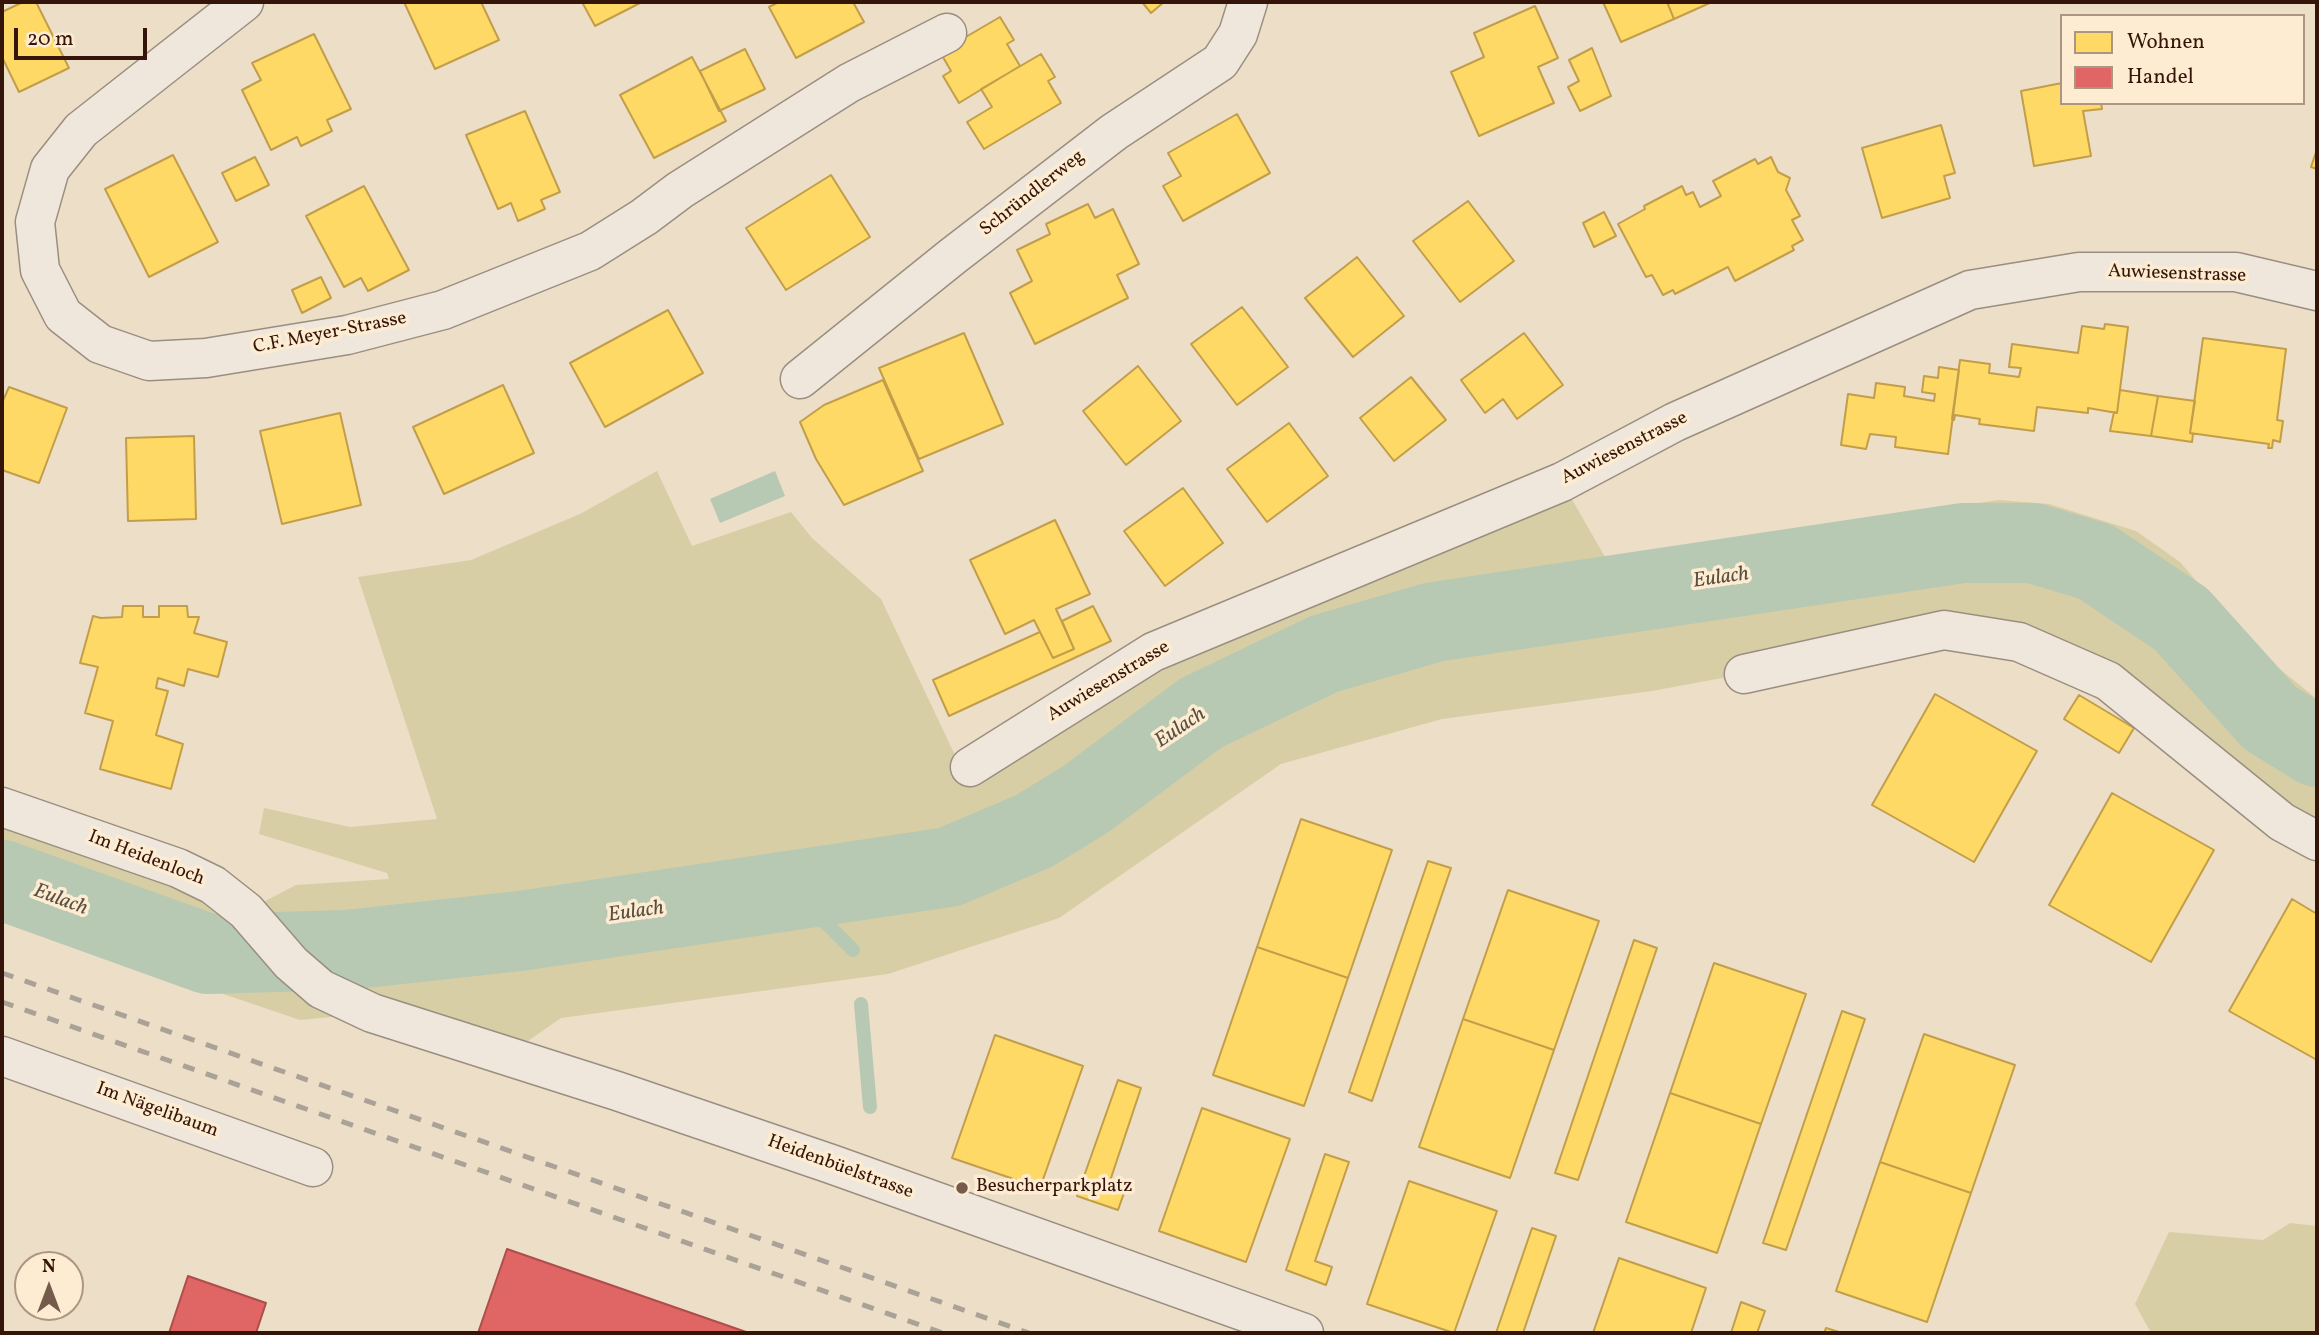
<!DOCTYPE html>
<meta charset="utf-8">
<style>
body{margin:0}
#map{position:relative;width:2319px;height:1335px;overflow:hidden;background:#eddec7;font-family:Vollkorn,serif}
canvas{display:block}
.frame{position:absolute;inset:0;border:4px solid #351509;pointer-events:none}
.legend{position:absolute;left:2060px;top:14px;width:245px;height:91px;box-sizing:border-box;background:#fdecd1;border:2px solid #ad9681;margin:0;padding:9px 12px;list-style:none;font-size:21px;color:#351509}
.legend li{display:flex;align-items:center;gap:14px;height:35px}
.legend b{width:35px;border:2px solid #ad9681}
.north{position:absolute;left:14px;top:1251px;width:70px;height:70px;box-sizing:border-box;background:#fdecd1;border:2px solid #ad9681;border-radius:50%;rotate:0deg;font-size:19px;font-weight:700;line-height:28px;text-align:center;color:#351509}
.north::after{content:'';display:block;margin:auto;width:24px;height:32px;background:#755b4c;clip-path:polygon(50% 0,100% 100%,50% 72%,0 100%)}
.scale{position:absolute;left:14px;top:28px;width:133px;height:32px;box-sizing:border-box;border:4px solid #351509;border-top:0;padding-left:9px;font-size:21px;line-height:24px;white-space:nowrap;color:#351509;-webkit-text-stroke:5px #fdecd1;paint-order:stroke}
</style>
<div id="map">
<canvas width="2319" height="1335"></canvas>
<div class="frame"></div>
<ul class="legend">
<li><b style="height:19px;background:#ffd966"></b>Wohnen</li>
<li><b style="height:19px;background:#e06666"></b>Handel</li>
</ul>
<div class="north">N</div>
<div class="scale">20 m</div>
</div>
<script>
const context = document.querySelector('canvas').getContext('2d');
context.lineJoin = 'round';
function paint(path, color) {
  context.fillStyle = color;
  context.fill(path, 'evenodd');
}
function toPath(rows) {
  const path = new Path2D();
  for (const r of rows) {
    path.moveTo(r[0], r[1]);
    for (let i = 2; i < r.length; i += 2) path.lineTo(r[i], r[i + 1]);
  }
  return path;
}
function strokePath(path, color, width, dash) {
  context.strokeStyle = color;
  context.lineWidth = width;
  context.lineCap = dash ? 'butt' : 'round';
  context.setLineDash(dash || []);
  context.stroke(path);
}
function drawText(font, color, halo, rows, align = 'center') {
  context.font = font + ' Vollkorn,serif';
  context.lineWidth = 7;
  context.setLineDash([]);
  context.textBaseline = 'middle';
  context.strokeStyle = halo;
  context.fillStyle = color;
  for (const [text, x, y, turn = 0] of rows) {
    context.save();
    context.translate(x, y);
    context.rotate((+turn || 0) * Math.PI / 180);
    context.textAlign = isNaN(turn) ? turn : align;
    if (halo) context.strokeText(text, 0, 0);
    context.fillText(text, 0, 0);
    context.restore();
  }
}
paint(toPath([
 [657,471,692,546,791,512,812,538,881,599,963,772,1153,652,1562,482,1605,557,1999,500,2049,504,2136,531,2180,562,2255,649,2317,699,2317,841,2108,681,1944,630,1744,674,1652,691,1442,719,1281,764,1059,918,888,974,561,1018,508,1055,372,1013,300,1020,2,919,2,807,246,911,296,885,389,879,387,873,259,834,264,808,350,827,437,819,358,577,471,560,580,514],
 [2290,1223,2317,1226,2317,1333,2151,1333,2135,1304,2169,1232,2263,1240]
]), '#d8cea5');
paint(toPath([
 [775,471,785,496,720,523,710,499]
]), '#b7c8b3');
const homes = toPath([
 [23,2,36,2,69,68,19,92,2,57,2,12,23,2],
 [404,2,481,2,499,40,435,69,404,2],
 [582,2,642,2,595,26,582,2],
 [779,2,853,2,864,22,796,58,769,7,779,2],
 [1142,2,1164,2,1151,13,1142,2],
 [1603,2,1667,2,1674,19,1621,42,1603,2],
 [1667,2,1712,2,1674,19,1667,2],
 [1535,6,1558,58,1538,67,1554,103,1479,136,1451,72,1484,57,1474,33,1535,6],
 [1000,17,1014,40,1007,44,1020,66,959,103,943,76,951,71,940,52,1000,17],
 [314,34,351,109,327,120,332,131,301,146,297,137,271,150,242,90,261,80,252,63,314,34],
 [1592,48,1611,96,1580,111,1568,87,1579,81,1569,60,1592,48],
 [745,49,765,89,719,111,700,71,745,49],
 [1041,54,1055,77,1048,81,1061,103,984,149,967,122,992,107,981,89,1041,54],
 [692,57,726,121,654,158,620,95,692,57],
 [2062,83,2062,103,2101,103,2102,109,2083,111,2091,156,2034,166,2021,91,2062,83],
 [525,111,560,192,541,200,545,209,518,221,511,203,498,209,466,135,525,111],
 [1237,114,1270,173,1183,221,1163,186,1181,176,1168,153,1237,114],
 [1941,125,1955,173,1944,176,1950,198,1882,218,1862,148,1941,125],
 [2317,149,2317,169,2311,167,2317,149],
 [173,155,218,242,149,277,105,189,173,155],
 [255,157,269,185,236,201,222,173,255,157],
 [1771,157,1778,172,1790,178,1786,190,1800,216,1792,220,1803,240,1792,246,1794,250,1735,281,1728,267,1675,294,1673,290,1663,295,1652,275,1646,277,1618,224,1645,209,1644,206,1682,186,1686,195,1693,192,1700,207,1721,196,1713,181,1755,159,1758,164,1771,157],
 [831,175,870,237,786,290,746,228,831,175],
 [364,186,409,270,368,291,361,278,344,287,306,216,364,186],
 [1468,201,1514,261,1460,302,1413,241,1468,201],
 [1088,204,1095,218,1113,209,1139,264,1117,275,1128,298,1035,344,1010,293,1032,281,1017,250,1050,234,1046,224,1088,204],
 [1604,212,1616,236,1594,247,1583,223,1604,212],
 [1357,257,1404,316,1353,357,1305,298,1357,257],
 [321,277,331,298,302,313,292,290,321,277],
 [1242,307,1288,367,1237,405,1191,344,1242,307],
 [668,310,703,373,605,427,570,363,668,310],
 [2105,324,2128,327,2117,413,2088,408,2088,413,2037,407,2034,431,1979,424,1980,419,1955,415,1954,420,1952,419,1960,360,1990,364,1989,373,2019,377,2021,368,2009,367,2012,344,2078,353,2082,326,2104,329,2105,324],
 [964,333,1003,424,919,459,879,368,964,333],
 [1524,333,1563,385,1517,419,1503,399,1485,413,1461,380,1524,333],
 [2203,338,2286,349,2277,420,2283,421,2280,442,2273,440,2272,448,2268,448,2269,444,2190,433,2203,338],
 [1138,366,1181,421,1126,465,1083,411,1138,366],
 [1939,367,1959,370,1948,454,1895,447,1896,437,1870,434,1866,449,1841,445,1848,394,1874,398,1876,383,1905,387,1904,396,1934,401,1935,394,1922,392,1924,376,1938,378,1939,367],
 [1411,377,1446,420,1394,461,1360,418,1411,377],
 [883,380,923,471,844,505,816,459,800,422,824,405,883,380],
 [503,385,534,453,444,494,413,427,503,385],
 [9,387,67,408,39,483,2,470,2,403,9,387],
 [2120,390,2158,396,2151,436,2110,431,2114,412,2117,413,2120,390],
 [2158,396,2195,401,2190,433,2193,434,2192,442,2151,436,2158,396],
 [340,413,361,505,282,524,260,431,340,413],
 [1289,423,1328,476,1267,522,1227,469,1289,423],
 [194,436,196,519,128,521,126,438,194,436],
 [1183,488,1223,543,1165,586,1124,531,1183,488],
 [1055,520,1090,594,1056,609,1074,649,1053,658,1034,620,1005,634,970,560,1055,520],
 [123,606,143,606,143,617,159,617,159,606,187,606,188,617,199,617,194,633,227,642,218,677,188,669,184,686,158,678,156,688,168,691,156,735,183,744,171,789,100,769,113,721,85,713,98,667,80,663,93,616,101,618,122,617,123,606],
 [1093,606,1111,641,949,716,933,680,1040,632,1053,658,1074,649,1062,621,1093,606],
 [1935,694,2037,751,1974,862,1872,805,1935,694],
 [2079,695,2134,728,2119,753,2064,719,2079,695],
 [2112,793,2214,850,2151,962,2049,905,2112,793],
 [1301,819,1392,850,1348,978,1257,947,1301,819],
 [1428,861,1451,868,1372,1101,1349,1092,1428,861],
 [1508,890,1599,921,1554,1050,1463,1019,1508,890],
 [2292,899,2317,914,2317,1060,2229,1011,2292,899],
 [1634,940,1657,948,1578,1180,1555,1173,1634,940],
 [1257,947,1348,978,1304,1106,1213,1075,1257,947],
 [1714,963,1806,994,1761,1124,1670,1093,1714,963],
 [1842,1011,1865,1019,1786,1250,1763,1243,1842,1011],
 [1463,1019,1554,1050,1510,1178,1419,1147,1463,1019],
 [1924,1034,2015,1065,1971,1193,1880,1162,1924,1034],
 [995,1035,1083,1066,1040,1188,952,1158,995,1035],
 [1118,1080,1141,1088,1108,1187,1124,1193,1118,1210,1077,1196,1118,1080],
 [1670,1093,1761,1124,1717,1253,1626,1222,1670,1093],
 [1202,1108,1290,1139,1246,1262,1159,1231,1202,1108],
 [1325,1154,1349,1162,1315,1261,1332,1267,1326,1285,1286,1270,1325,1154],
 [1880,1162,1971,1193,1927,1322,1836,1291,1880,1162],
 [1409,1181,1497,1211,1454,1333,1367,1304,1409,1181],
 [1532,1228,1556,1236,1523,1333,1496,1333,1532,1228],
 [1619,1258,1706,1288,1691,1333,1593,1333,1619,1258],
 [1741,1302,1765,1311,1757,1333,1731,1333,1741,1302],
 [1826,1328,1842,1333,1824,1333,1826,1328]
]);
paint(homes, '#ffd966');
strokePath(homes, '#c29e4a', 2);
const shops = toPath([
 [507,1249,749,1333,478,1333,507,1249],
 [188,1276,266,1303,256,1333,169,1333,188,1276]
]);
paint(shops, '#e06666');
strokePath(shops, '#ad4e4a', 2);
strokePath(toPath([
 [793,890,853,950],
 [861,1004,870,1107]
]), '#b7c8b3', 14);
strokePath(toPath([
 [2,880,208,954,346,950,520,931,949,867,1034,831,1086,799,1201,713,1324,654,1434,622,1963,543,2033,543,2096,562,2181,619,2270,718,2317,747]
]), '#b7c8b3', 80);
const minor = toPath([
 [244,2,81,130,50,169,35,222,40,270,63,315,100,344,149,361,206,358,347,335,443,310,590,251,644,217,680,190,849,83,947,33],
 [800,379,953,256,1114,132,1220,62,1238,34,1248,2],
 [1744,674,1944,630,2019,642,2108,681,2282,822,2317,841],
 [970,767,1153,652,1562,482,1675,422,1970,290,2079,272,2236,272,2317,291],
 [2,807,178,868,213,885,246,911,291,963,321,989,372,1013,617,1091,831,1164,1304,1333],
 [2,1056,313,1167]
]);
strokePath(minor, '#9a8e80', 41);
strokePath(minor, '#efe7db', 38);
strokePath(toPath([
 [2,973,1029,1333],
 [2,1002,943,1333]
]), '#aba297', 5, [12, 12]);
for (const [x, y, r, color] of [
 [962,1188,7,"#755b4c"]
]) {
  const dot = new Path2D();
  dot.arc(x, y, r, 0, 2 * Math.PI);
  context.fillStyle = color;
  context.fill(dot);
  strokePath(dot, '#fdecd1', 2.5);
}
drawText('19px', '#351509', '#fdecd1', [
 ["Schründlerweg",1033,194,-38],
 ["Auwiesenstrasse",2177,275,2],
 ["C.F. Meyer-Strasse",330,334,-11],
 ["Auwiesenstrasse",1625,449,-27],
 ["Auwiesenstrasse",1109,682,-31],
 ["Im Heidenloch",146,859,21],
 ["Im Nägelibaum",157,1111,20],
 ["Heidenbüelstrasse",840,1168,20]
]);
drawText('19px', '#351509', '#fdecd1', [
 ["Besucherparkplatz",976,1188]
], 'left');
drawText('italic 21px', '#5a5041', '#fdecd1', [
 ["Eulach",1721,579,-8],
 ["Eulach",1181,729,-34],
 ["Eulach",60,901,20],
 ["Eulach",636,913,-8]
]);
</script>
